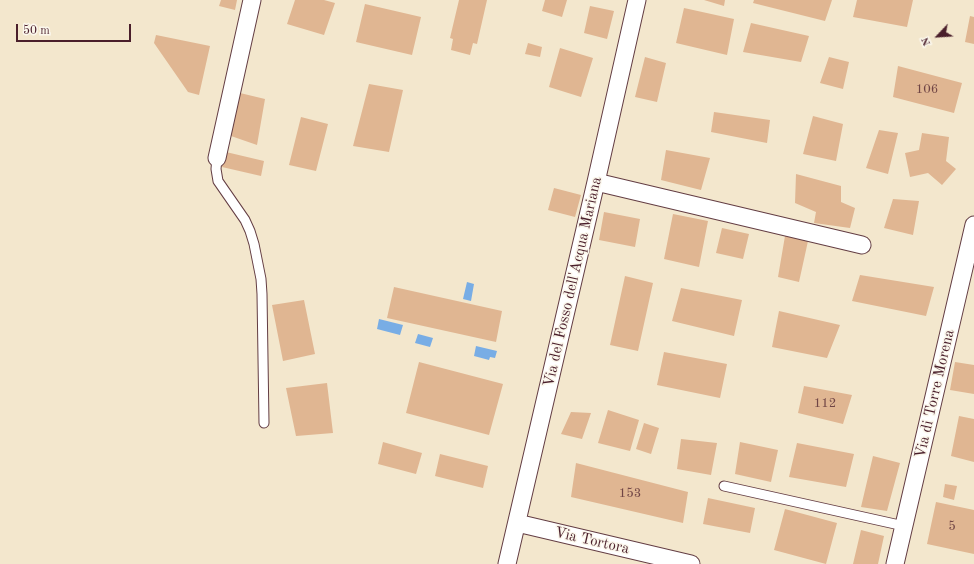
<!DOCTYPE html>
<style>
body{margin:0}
#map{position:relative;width:974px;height:564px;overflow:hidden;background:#f3e7cd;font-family:"Old Standard TT",serif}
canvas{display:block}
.north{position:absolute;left:918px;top:16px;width:40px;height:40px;-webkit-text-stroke:3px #fbf7ec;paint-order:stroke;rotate:245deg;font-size:11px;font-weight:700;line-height:16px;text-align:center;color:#4a1f2b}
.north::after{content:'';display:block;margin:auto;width:14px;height:18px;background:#4a1f2b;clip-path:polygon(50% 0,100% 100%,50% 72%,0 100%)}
.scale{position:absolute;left:16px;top:24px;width:115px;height:18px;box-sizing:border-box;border:2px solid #4a1f2b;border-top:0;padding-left:5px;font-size:12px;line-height:14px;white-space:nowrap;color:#4a1f2b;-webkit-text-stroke:3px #fbf7ec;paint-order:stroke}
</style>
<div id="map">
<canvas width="974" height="564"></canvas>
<div class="north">N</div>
<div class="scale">50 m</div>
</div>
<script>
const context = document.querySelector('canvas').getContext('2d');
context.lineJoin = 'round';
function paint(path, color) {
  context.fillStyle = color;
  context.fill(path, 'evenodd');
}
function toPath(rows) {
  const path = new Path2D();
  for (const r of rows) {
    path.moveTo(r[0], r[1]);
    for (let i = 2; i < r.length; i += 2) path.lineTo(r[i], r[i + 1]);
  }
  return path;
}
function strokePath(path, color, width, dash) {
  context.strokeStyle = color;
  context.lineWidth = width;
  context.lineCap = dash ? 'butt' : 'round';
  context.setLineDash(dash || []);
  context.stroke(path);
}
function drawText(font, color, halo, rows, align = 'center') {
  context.font = font + ' "Old Standard TT",serif';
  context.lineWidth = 3;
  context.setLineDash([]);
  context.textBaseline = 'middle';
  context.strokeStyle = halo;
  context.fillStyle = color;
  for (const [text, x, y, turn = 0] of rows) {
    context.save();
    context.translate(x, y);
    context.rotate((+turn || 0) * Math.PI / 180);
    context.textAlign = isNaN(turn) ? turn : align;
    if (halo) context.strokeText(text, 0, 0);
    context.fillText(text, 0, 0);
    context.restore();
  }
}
paint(toPath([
 [467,282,474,284,471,301,463,299],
 [379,319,403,325,400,335,377,329],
 [418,334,433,338,430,347,415,343],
 [476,346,497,351,495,358,490,357,489,360,474,356]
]), '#78ade5');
paint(toPath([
 [221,0,237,0,235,10,219,6],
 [295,0,324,0,335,3,324,35,287,24],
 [459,0,487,0,477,44,473,43,470,55,451,50,453,39,450,38],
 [545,0,567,0,562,17,542,11],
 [704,0,725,0,724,6],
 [754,0,832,0,825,21,753,3],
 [857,0,913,0,907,27,853,17],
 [365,4,421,17,412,55,356,42],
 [590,6,614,11,607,39,584,33],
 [684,8,734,19,727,55,676,43],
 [970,16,974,17,974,44,965,42],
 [751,23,809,36,801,62,743,52],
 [156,35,210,46,199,95,188,92,154,43],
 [528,43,542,47,540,57,525,54],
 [560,48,593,58,581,97,549,87],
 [645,57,666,63,657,102,635,97],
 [829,57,849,62,843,89,820,83],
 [898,66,962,83,954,113,893,97],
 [369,84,403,90,389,152,353,146],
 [240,93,265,99,257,145,231,136],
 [714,112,770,120,767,143,711,132],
 [813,116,843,124,836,161,803,154],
 [301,117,328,124,316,171,289,165],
 [879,130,898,133,888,174,866,168],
 [922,133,949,137,946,161,956,169,942,185,928,173,910,177,905,153,919,150],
 [666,150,710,158,701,190,661,180],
 [226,152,264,161,261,176,222,167],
 [796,174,841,186,841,202,855,208,850,228,814,223,816,212,795,203],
 [554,188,581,195,575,217,548,210],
 [893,199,919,201,913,235,884,228],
 [604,212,640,219,635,247,599,240],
 [673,214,708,221,699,267,664,259],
 [722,228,749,234,743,259,716,253],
 [785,236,808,241,799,282,778,277],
 [860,275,934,287,926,316,852,301],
 [625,276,653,283,638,351,610,345],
 [394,287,502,311,496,342,387,318],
 [681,288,742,300,734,336,672,321],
 [304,300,315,354,283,361,272,305],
 [779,311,840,325,827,358,772,347],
 [664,352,727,364,720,398,657,385],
 [419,362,503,384,489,435,406,413],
 [955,362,974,365,974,394,950,390],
 [327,383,333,433,296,436,286,388],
 [804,386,852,395,843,424,798,413],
 [608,410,639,420,630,451,598,443],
 [571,412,591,413,582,439,561,434],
 [959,416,974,419,974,462,951,456],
 [644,423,659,428,651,454,636,449],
 [681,439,717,443,711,475,677,469],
 [383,442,422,453,416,474,378,464],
 [740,442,778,450,771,482,735,474],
 [797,443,854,454,846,487,789,477],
 [440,454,488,466,483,488,435,476],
 [873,456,900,463,887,511,861,507],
 [576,463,688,492,683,523,571,497],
 [945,484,957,486,954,500,943,497],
 [708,498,755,508,750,533,703,524],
 [936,502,974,510,974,554,927,544],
 [785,509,837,523,826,564,774,550],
 [861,530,884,536,878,564,853,564]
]), '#e0b692');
const lane = toPath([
 [217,158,216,169,218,181,245,220,250,231,254,244,261,279,262,294,264,423],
 [724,486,904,526]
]);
const street = toPath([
 [217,158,252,0],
 [596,182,862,245],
 [517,523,691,564],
 [507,564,596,182,637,0],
 [895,564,974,225]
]);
strokePath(lane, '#633d43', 11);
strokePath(street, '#633d43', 19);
strokePath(lane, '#fff', 9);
strokePath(street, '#fff', 17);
drawText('13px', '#704545', null, [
 ["106",927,90],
 ["112",825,404],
 ["153",630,494],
 ["5",952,527]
]);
drawText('15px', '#4a1f2b', '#fbf7ec', [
 ["Via del Fosso dell'Acqua Mariana",573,282,-77],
 ["Via di Torre Morena",935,394,-77],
 ["Via Tortora",592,541,13]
]);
</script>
